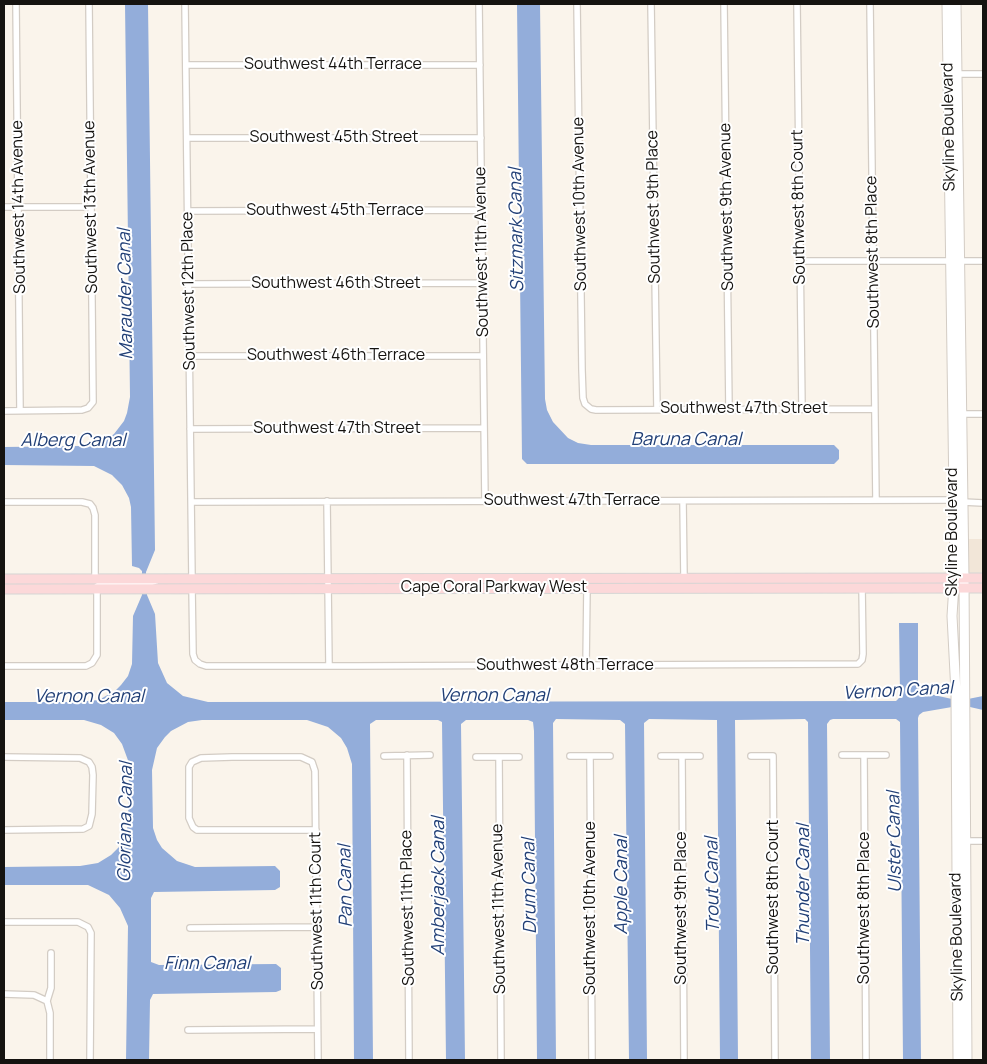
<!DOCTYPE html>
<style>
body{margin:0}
#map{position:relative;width:987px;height:1064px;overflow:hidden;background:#faf4eb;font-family:Manrope,sans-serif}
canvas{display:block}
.frame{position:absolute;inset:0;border:5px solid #151310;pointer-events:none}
</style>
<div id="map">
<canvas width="987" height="1064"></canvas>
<div class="frame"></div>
</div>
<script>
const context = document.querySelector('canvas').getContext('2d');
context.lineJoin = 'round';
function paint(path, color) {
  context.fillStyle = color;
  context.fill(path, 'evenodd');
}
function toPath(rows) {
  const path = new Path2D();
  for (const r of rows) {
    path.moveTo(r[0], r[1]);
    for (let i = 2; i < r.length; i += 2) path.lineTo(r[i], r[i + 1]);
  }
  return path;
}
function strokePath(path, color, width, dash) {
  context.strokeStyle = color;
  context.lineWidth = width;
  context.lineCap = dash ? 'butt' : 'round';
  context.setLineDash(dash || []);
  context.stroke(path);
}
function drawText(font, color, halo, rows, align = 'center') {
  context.font = font + ' Manrope,sans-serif';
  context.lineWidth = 4;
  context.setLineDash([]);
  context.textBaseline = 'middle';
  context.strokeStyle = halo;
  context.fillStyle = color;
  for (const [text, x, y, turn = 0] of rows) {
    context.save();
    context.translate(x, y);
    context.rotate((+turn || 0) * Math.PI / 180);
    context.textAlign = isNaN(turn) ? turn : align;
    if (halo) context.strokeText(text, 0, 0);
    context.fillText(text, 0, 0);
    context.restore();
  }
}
paint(toPath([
 [966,539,983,539,983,575,966,575]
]), '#f2e6d8');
paint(toPath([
 [125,4,148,4,155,550,146,572,147,595,155,614,158,663,167,683,183,696,208,702,896,701,899,698,900,694,899,623,918,623,918,688,920,692,952,699,968,699,983,696,983,710,970,707,952,707,923,712,919,715,918,718,921,1060,903,1060,900,722,896,719,833,719,830,720,827,724,830,1060,811,1060,808,722,805,719,735,720,738,1060,720,1060,717,720,649,719,644,723,647,1060,629,1060,625,724,620,720,556,719,553,723,556,1060,537,1060,534,731,533,722,528,720,466,720,461,724,465,1060,446,1060,442,722,438,720,376,720,370,724,373,1060,354,1060,352,764,347,748,341,738,328,727,307,720,202,720,188,722,171,731,165,737,157,748,152,770,153,828,157,840,162,848,177,861,195,867,275,866,280,871,280,887,275,890,154,892,151,898,151,962,159,965,276,964,281,968,281,990,276,992,153,994,150,1000,149,1060,126,1060,128,926,120,908,109,895,88,885,4,885,4,867,80,866,98,863,111,855,118,848,124,840,128,825,129,763,122,744,114,733,101,725,84,720,4,720,4,702,75,702,99,700,116,690,121,685,128,676,132,664,133,616,142,595,142,571,139,568,132,566,131,507,129,498,122,485,112,475,94,466,4,465,4,447,82,446,93,445,104,441,114,434,124,421,127,413,130,397],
 [517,4,540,4,545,399,547,410,553,422,568,438,578,443,591,445,834,445,839,450,839,459,834,464,527,464,522,459]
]), '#93adda');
const street = toPath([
 [16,4,20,411],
 [185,4,192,579],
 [479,4,485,501],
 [577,4,582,370,583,398,585,404,591,409,596,410,874,409],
 [651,4,657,410],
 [724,4,729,409],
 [797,4,802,409],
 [870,4,876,500],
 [186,65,480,65],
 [957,74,983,74],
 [187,138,481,138],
 [4,207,91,207],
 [188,211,482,210],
 [800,261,950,261],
 [959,261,983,261],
 [189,284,483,283],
 [189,356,483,356],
 [4,411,82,410,88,408,93,402,89,4],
 [960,414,983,414],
 [190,429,484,428],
 [327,501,329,666],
 [683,501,684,578],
 [4,502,82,502,90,504,93,508,95,515,95,579],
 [191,502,953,500],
 [963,502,983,503],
 [192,588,193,654,195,660,200,664,206,666,355,666,858,664,862,660,863,654,862,587],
 [4,666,86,666,92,663,97,655,97,586,105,583,150,583,156,581],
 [586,666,587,588],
 [407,755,409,1060],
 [842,755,886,755],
 [864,755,866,1060],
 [384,756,430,755],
 [570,756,610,756],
 [590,756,592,1060],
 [661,756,700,756],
 [682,756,684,1060],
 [751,756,773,756,775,1060],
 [4,757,80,758,89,762,92,767,93,775,92,814,89,826,83,829,4,830],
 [476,757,519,757],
 [499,757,501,1060],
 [316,830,197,830,193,827,189,818,189,767,192,762,201,758,232,757,301,757,312,762,315,771,318,1060],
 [963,841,983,841],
 [4,922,78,922,88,927,91,933,90,1060],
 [190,928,316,927],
 [4,994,34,995,47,1001],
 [188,1030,317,1029],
 [50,1060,50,1013,47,1001,51,988,51,953]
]);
const secondary = toPath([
 [947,4,955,569,952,616,956,693,958,1060],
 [956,4,964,578,967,1060]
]);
const primary = toPath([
 [4,579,983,578],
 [4,589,983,588]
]);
strokePath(street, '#d3ccc4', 8);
strokePath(secondary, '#d3ccc4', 11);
strokePath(primary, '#d5d5d4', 11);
strokePath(street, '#fff', 5.5);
strokePath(secondary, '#fff', 9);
strokePath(primary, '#fcd8d9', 9);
drawText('16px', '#151310', '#fff', [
 ["Southwest 44th Terrace",333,65],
 ["Skyline Boulevard",949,127,-91],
 ["Southwest 45th Street",334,138],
 ["Southwest 10th Avenue",580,204,-91],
 ["Southwest 14th Avenue",19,207,-91],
 ["Southwest 13th Avenue",91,207,-91],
 ["Southwest 9th Place",654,207,-91],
 ["Southwest 9th Avenue",727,207,-91],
 ["Southwest 8th Court",799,207,-91],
 ["Southwest 45th Terrace",335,211],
 ["Southwest 11th Avenue",482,252,-91],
 ["Southwest 8th Place",873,252,-91],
 ["Southwest 46th Street",336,284],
 ["Southwest 12th Place",189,291,-91],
 ["Southwest 46th Terrace",336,356],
 ["Southwest 47th Street",744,409],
 ["Southwest 47th Street",337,429],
 ["Southwest 47th Terrace",572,501],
 ["Skyline Boulevard",953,532,-90],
 ["Cape Coral Parkway West",494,588],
 ["Southwest 48th Terrace",565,666],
 ["Southwest 8th Court",774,897,-90],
 ["Southwest 11th Place",408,908,-91],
 ["Southwest 10th Avenue",591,908,-90],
 ["Southwest 9th Place",682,908,-90],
 ["Southwest 8th Place",865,908,-90],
 ["Southwest 11th Avenue",499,909,-91],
 ["Southwest 11th Court",317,911,-91],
 ["Skyline Boulevard",957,937,-91]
]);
drawText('italic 18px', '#213f76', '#fff', [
 ["Sitzmark Canal",517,230,-91],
 ["Marauder Canal",126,294,-91],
 ["Baruna Canal",686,440],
 ["Alberg Canal",73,441],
 ["Vernon Canal",898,691,-3],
 ["Vernon Canal",494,696],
 ["Vernon Canal",89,697],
 ["Gloriana Canal",126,822,-89],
 ["Ulster Canal",895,842,-91],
 ["Apple Canal",622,885,-90],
 ["Trout Canal",713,885,-91],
 ["Thunder Canal",804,885,-90],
 ["Pan Canal",346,886,-91],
 ["Amberjack Canal",439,886,-90],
 ["Drum Canal",530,886,-91],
 ["Finn Canal",207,964]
]);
</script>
